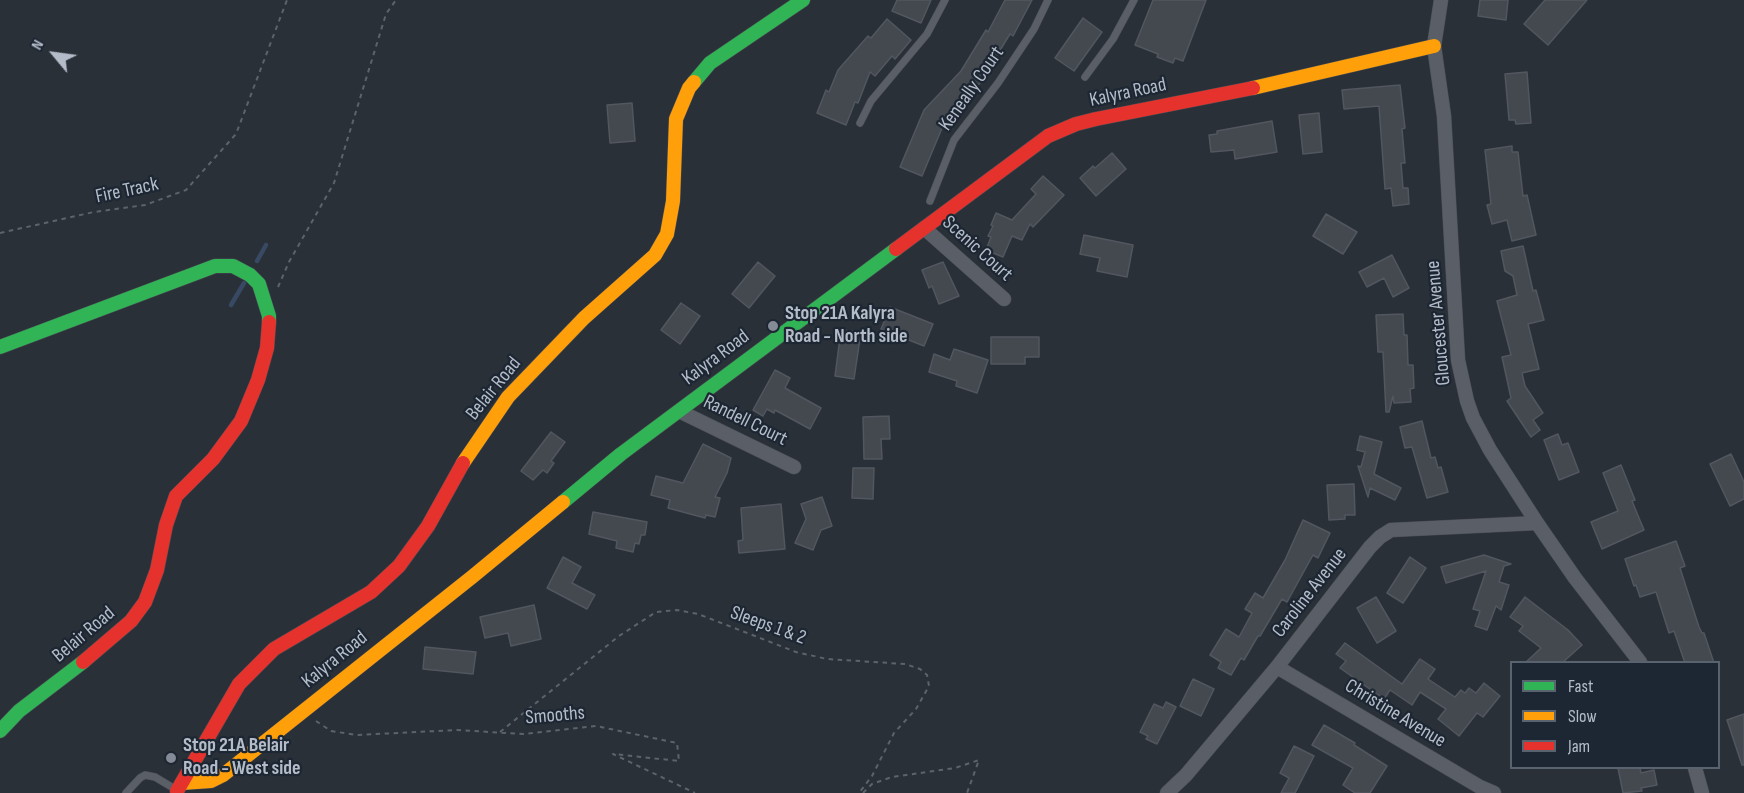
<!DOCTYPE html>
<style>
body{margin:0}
#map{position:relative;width:1744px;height:793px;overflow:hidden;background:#2a3038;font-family:"Sofia Sans Condensed",sans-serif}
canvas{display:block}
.legend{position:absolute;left:1510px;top:661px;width:210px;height:108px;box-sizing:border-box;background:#1d2633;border:2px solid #59626f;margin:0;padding:8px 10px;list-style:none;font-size:18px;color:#b4bcc9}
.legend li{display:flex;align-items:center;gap:12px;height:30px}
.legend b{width:30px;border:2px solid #59626f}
.north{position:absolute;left:24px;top:24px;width:60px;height:60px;-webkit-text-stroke:4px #1d2633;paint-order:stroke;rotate:299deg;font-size:16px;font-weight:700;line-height:24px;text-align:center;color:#b4bcc9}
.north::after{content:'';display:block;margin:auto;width:21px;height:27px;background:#b4bcc9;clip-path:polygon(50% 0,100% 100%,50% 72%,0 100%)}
</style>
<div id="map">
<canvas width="1744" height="793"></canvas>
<ul class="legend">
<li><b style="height:8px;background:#30b455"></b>Fast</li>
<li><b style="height:8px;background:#ff9f0a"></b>Slow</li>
<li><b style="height:8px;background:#e5322d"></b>Jam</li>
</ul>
<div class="north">N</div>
</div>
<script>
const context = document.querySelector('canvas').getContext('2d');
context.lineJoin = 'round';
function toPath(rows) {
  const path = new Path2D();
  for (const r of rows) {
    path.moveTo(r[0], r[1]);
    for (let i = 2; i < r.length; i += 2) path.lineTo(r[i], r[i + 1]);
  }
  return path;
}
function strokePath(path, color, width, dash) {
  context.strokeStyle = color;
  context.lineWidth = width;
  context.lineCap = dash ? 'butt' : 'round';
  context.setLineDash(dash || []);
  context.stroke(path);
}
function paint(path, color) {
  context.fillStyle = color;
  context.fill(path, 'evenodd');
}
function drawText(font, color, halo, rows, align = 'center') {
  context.font = font + ' "Sofia Sans Condensed",sans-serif';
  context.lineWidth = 4.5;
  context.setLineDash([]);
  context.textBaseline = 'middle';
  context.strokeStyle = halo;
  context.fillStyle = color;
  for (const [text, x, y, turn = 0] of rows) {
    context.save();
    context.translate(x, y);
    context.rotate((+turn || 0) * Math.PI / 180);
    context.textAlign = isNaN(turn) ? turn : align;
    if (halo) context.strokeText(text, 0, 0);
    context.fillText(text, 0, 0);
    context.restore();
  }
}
strokePath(toPath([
 [257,261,266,245],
 [231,305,244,283]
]), '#384963', 4.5);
const building = toPath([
 [897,0,931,0,921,23,892,11,897,0],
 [1005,0,1032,0,1013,36,1010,34,980,83,945,121,922,176,900,167,924,110,961,71,986,30,988,32,1005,0],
 [1153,0,1206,0,1183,61,1175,58,1173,63,1157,57,1158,54,1135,45,1153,0],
 [1480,0,1508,0,1506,20,1478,16,1480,0],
 [1545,0,1587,0,1548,45,1524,24,1545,0],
 [1083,18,1102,32,1074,71,1055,58,1083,18],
 [887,19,911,40,895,59,892,56,875,76,870,72,858,103,855,102,846,125,817,113,826,90,829,92,838,70,868,36,871,38,887,19],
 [1527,72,1531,123,1516,124,1515,120,1509,120,1505,74,1527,72],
 [1400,85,1405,128,1402,129,1405,163,1401,163,1403,188,1408,188,1409,204,1393,206,1391,188,1385,189,1379,106,1344,109,1342,90,1400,85],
 [632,103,635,141,610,143,607,105,632,103],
 [1319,113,1322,152,1303,154,1299,115,1319,113],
 [1272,121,1277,152,1235,159,1234,150,1211,152,1209,135,1217,134,1217,131,1272,121],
 [1512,146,1512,152,1518,152,1523,196,1527,195,1536,235,1512,241,1507,220,1492,224,1487,205,1491,204,1485,150,1512,146],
 [1112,153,1126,169,1096,196,1080,178,1093,166,1095,168,1112,153],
 [1043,176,1064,195,1033,227,1030,224,1022,240,1012,236,1003,257,986,250,991,237,988,236,993,226,991,225,996,213,1012,220,1036,194,1031,189,1043,176],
 [1326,214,1357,232,1343,254,1313,236,1326,214],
 [1084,235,1133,245,1127,277,1097,271,1100,258,1080,254,1084,235],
 [1523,246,1533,291,1536,290,1544,320,1528,324,1539,369,1522,373,1525,386,1543,413,1533,420,1540,430,1531,437,1507,401,1511,398,1502,357,1511,355,1497,301,1517,295,1513,276,1505,271,1501,251,1523,246],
 [1392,255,1409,288,1393,297,1384,278,1367,287,1359,272,1392,255],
 [758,262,775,276,749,308,732,294,758,262],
 [943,262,959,296,939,304,932,286,929,288,922,270,943,262],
 [681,303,700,316,680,344,661,330,681,303],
 [890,307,933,324,924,346,881,329,890,307],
 [1403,314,1404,335,1407,335,1408,365,1413,365,1414,388,1410,389,1411,402,1394,403,1393,396,1389,412,1386,412,1383,352,1378,352,1376,315,1403,314],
 [841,330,861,332,854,379,835,376,841,330],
 [991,337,1039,337,1039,357,1025,357,1025,364,991,364,991,337],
 [954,349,988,360,977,393,956,386,957,381,929,372,934,354,950,360,954,349],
 [775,370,790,378,785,388,821,408,810,429,775,410,774,413,767,409,763,416,753,410,775,370],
 [889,416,890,439,881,439,882,459,864,459,863,417,889,416],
 [1422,421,1431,458,1435,457,1438,468,1441,467,1448,492,1427,498,1412,447,1405,448,1400,427,1422,421],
 [551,432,565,442,551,461,554,463,547,473,543,470,533,480,521,471,551,432],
 [1558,434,1562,445,1568,443,1579,472,1559,480,1544,440,1558,434],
 [1360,436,1382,442,1374,474,1401,488,1395,500,1370,488,1368,497,1358,466,1361,467,1365,452,1357,450,1360,436],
 [703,444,731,458,727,473,715,497,720,498,715,517,706,515,705,518,668,508,670,500,651,495,656,476,683,483,703,444],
 [1731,454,1744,482,1744,499,1730,506,1710,464,1731,454],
 [1621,465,1635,500,1632,501,1644,530,1602,549,1591,522,1618,511,1603,473,1621,465],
 [853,468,874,468,873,499,852,498,853,468],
 [1354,484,1355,515,1345,515,1345,519,1329,520,1327,485,1354,484],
 [822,497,832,526,821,530,813,550,795,543,806,519,801,504,822,497],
 [781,504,785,549,739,553,738,541,743,540,741,508,781,504],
 [593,512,647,522,645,535,641,535,639,544,635,543,633,552,616,548,617,541,589,534,593,512],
 [1303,520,1330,533,1318,558,1313,555,1287,602,1282,599,1260,636,1258,636,1244,660,1241,658,1231,675,1218,668,1221,662,1210,655,1226,629,1239,637,1252,613,1245,609,1255,593,1263,598,1285,560,1303,520],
 [1676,541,1685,566,1680,568,1699,627,1702,633,1704,633,1714,663,1685,663,1674,631,1669,633,1656,592,1640,597,1636,585,1634,586,1625,559,1676,541],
 [1484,555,1511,564,1504,566,1499,582,1509,585,1501,610,1496,606,1487,630,1475,626,1480,611,1473,609,1486,571,1446,583,1441,567,1484,555],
 [563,557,581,567,572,583,595,595,587,609,547,588,563,557],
 [1410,557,1426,568,1403,603,1387,593,1410,557],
 [1376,597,1396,631,1377,643,1357,608,1376,597],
 [1525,597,1568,630,1582,645,1562,663,1525,663,1541,648,1519,631,1523,626,1510,617,1525,597],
 [534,605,541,639,511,646,508,633,485,638,480,617,534,605],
 [1345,643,1402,684,1420,659,1435,669,1428,679,1455,697,1461,690,1465,693,1469,688,1476,693,1484,683,1500,696,1483,717,1477,713,1459,736,1438,719,1446,709,1420,692,1412,705,1390,690,1384,699,1340,668,1346,661,1336,654,1345,643],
 [425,647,476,652,473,674,423,669,425,647],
 [1193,679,1214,689,1201,716,1180,706,1193,679],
 [1166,702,1176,707,1157,744,1146,739,1148,736,1140,732,1154,704,1163,708,1166,702],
 [1744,714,1744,765,1742,765,1727,720,1744,714],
 [1324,725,1355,743,1354,745,1387,766,1370,793,1355,793,1343,785,1353,768,1312,745,1324,725],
 [1294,746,1314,756,1295,793,1281,793,1289,778,1280,773,1294,746],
 [1618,768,1640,768,1641,773,1654,770,1657,785,1641,788,1642,791,1623,793,1618,768]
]);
paint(building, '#444950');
strokePath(building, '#52575f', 1.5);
const lane = toPath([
 [1085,77,1113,39,1134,0],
 [860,123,871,101,927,34,945,0],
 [930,201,954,140,998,83,1034,29,1048,0],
 [126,793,140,778,145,775,155,777,175,789]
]);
const street = toPath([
 [1441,0,1434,46,1444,116,1458,360,1467,401,1473,418,1490,450,1537,523,1575,578,1640,662],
 [924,228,1004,299],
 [679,411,794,467],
 [1277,667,1480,787,1494,793],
 [1695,768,1702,793],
 [1167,793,1186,775,1277,667,1370,547,1380,537,1391,530,1537,523]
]);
const fast = toPath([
 [694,82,710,63,803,0],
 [0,347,215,266,233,266,250,275,259,284,269,316,269,322],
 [563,502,621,454,896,249],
 [0,731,19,711,83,662]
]);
const slow = toPath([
 [1253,88,1434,46],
 [463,463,508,397,584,318,655,255,667,234,673,201,676,119,689,88,694,82],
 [182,783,211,781,223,775,472,577,563,502]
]);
const jam = toPath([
 [896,249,1048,136,1076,124,1096,119,1253,88],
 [83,662,131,621,145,602,157,570,166,525,176,496,213,459,241,421,258,380,267,348,269,322],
 [177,791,239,684,274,649,371,592,399,566,428,526,463,463]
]);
strokePath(lane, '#484c53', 8);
strokePath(street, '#484c53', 15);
strokePath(fast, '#484c53', 15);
strokePath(slow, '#484c53', 15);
strokePath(jam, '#484c53', 15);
strokePath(toPath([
 [0,233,94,212,145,205,186,190,236,134,287,0],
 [278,287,289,262,334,183,386,14,396,0],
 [316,721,331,731,357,735,457,730,523,734,596,726,677,743,679,761,613,754,695,793],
 [500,732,619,636,656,612,677,610,698,614,796,652,827,659,905,664,920,669,927,675,929,686,916,709,894,733,872,776,859,793],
 [863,793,872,784,892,777,955,768,979,760,967,793]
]), '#5d636a', 2, [4.5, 4.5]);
strokePath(lane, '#5a5e66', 7);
strokePath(street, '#5a5e66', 14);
strokePath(fast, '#30b455', 14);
strokePath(slow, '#ff9f0a', 14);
strokePath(jam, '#e5322d', 14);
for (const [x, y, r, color] of [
 [773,326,6,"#848b96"],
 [171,758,6,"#848b96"]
]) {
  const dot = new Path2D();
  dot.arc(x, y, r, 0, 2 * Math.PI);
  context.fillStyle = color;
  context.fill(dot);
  strokePath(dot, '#1d2633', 2);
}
drawText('20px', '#b4bcc9', '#1d2633', [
 ["Keneally Court",972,89,-55],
 ["Kalyra Road",1128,93,-12],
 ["Fire Track",127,191,-12],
 ["Scenic Court",977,249,42],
 ["Gloucester Avenue",1439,323,-95],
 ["Kalyra Road",716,358,-37],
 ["Belair Road",494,389,-51],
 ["Randell Court",745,421,26],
 ["Caroline Avenue",1310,593,-52],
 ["Sleeps 1 & 2",768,626,20],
 ["Belair Road",84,635,-40],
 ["Kalyra Road",335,660,-39],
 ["Christine Avenue",1395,714,31],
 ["Smooths",555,716,-5]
]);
drawText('bold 20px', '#b4bcc9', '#1d2633', [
 ["Stop 21A Kalyra",785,314],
 ["Road - North side",785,337],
 ["Stop 21A Belair",183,746],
 ["Road - West side",183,769]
], 'left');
</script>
